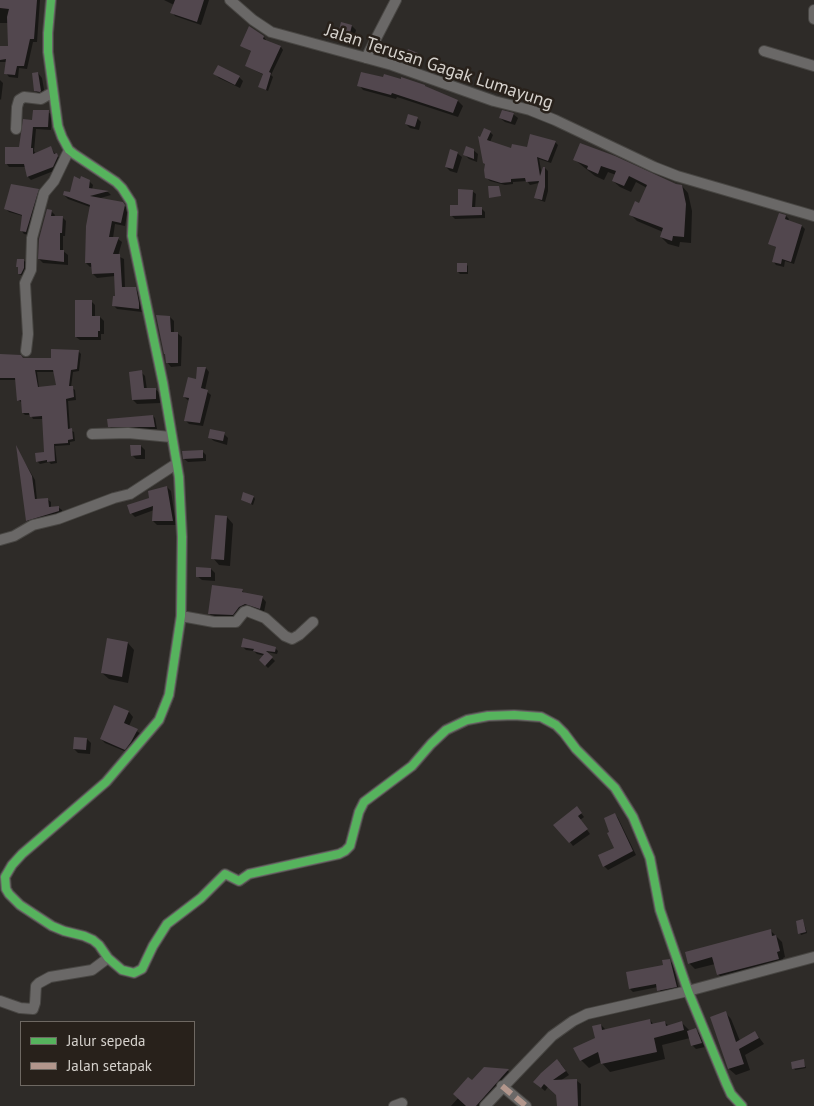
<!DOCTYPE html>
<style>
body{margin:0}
#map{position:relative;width:814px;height:1106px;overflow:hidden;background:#2e2b28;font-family:"PT Sans",sans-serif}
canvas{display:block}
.legend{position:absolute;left:20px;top:1021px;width:175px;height:65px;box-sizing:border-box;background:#28211b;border:1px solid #6e6862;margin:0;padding:6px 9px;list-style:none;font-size:15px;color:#d6d2cd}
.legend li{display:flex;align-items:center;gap:10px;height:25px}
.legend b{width:25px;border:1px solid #6e6862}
</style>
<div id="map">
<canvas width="814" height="1106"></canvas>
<ul class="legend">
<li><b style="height:6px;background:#56b35d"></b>Jalur sepeda</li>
<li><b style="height:6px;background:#b2968c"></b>Jalan setapak</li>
</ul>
</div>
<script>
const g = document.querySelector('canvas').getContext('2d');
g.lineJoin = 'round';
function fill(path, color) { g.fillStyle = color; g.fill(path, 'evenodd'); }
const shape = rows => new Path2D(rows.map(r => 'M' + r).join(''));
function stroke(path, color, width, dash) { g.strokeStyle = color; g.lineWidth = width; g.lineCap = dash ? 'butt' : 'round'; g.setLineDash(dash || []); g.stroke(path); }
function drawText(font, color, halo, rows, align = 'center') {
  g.font = font + ' "PT Sans",sans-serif'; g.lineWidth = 5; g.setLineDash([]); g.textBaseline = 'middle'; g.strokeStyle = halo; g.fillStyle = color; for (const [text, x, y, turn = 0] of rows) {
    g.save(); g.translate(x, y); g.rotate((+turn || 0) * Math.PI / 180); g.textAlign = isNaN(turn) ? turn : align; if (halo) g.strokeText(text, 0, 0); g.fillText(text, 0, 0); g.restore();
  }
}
const shadow = shape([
 [0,0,40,0,37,42,33,42,27,69,19,68,18,78,9,77,6,73,7,62,0,62,0,48,9,47,9,23,0,23],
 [164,0,209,0,201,25,175,16,172,12,174,5],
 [352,26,356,30,354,37,344,34,340,30],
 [264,37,266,40,266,42,281,47,283,50,271,75,273,77,268,91,260,87,264,75,246,66,252,52,242,46],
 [417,54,421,58,417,68,408,65,404,61],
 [38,73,42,78,45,95,40,95,35,91],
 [215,74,239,77,243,81,240,88,219,78],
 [0,80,3,83,1,100,0,99],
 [359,85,458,101,463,106,458,117,397,97,396,99,363,90],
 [48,112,52,115,51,130,36,129,34,151,36,154,51,148,56,155,60,158,56,170,31,180,28,177,26,167,9,167,6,163,20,149,33,122],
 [513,114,518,118,515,125,505,122,500,118],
 [417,118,421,122,419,130,410,128,406,124],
 [490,132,493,135,490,142,512,150,528,149,555,142,558,145,551,163,539,159,542,175,545,168,548,171,548,191,545,202,539,200,536,197,539,183,530,185,527,181,513,182,513,184,505,185,490,181,487,178,487,165,480,138],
 [581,144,676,186,682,186,688,193,692,211,691,243,680,242,679,247,668,244,661,237,663,232,637,221,630,214,640,204,647,188,636,182,631,192,620,187,613,181,616,175,608,172,604,180,595,176,575,160],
 [473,150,478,154,477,162,469,159,464,154],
 [457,153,462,157,457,173,450,171,446,167],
 [81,180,89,181,93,185,92,190,108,192,111,195,97,199,122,203,128,209,125,226,115,224,113,238,118,239,122,242,118,256,124,259,125,288,135,288,139,292,142,312,117,309,113,305,116,298,115,276,97,278,93,274,93,266,90,267,86,263,90,207,68,199,64,195,71,194],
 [38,190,41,193,30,235,24,234,21,230,23,216,9,212,5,208],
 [472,191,476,194,475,208,482,209,485,212,485,218,455,219,451,215],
 [51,211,55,215,54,217,62,217,66,221,65,236,63,236,63,251,68,255,68,265,43,263,39,259],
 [786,216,789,219,788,221,802,226,805,229,794,264,785,261,784,267,776,265,773,261,777,248,770,244],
 [24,261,26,262,25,271,23,276,19,274],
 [466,264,468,266,468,274,460,274,458,272],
 [92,302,95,305,95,317,100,317,104,321,104,334,101,334,101,340,80,340,76,337],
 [170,317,174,321,174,333,177,333,182,337,181,366,171,367,167,362],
 [52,350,79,352,81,354,79,371,73,372,71,387,75,390,76,400,68,401,70,430,74,432,75,441,70,442,70,445,55,446,57,463,51,464,49,462,40,464,37,461,45,453,43,419,33,419,31,415,25,415,23,413,23,403,18,400,17,380,0,380,0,356,23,359,52,359],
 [37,372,55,372,57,386,39,388],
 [206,368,209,372,205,390,211,395,203,426,189,424,185,420,189,401,184,397],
 [141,372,145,376,147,390,155,389,160,393,160,403,137,404,133,400],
 [153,416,155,418,157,429,112,429,109,426],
 [224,434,228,438,227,445,214,441,209,437],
 [141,446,145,450,145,459,136,459,132,455],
 [17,449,35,480,37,500,47,499,51,502,51,508,58,507,62,510,62,514,31,524,27,520],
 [202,451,206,455,206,461,188,462,184,459],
 [167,487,171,491,176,525,157,525,153,521,154,510,135,517,131,513],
 [254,497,255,499,253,505,242,500],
 [227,517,233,524,230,566,219,565,213,558],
 [211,569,215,573,215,581,202,580,197,576],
 [242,591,246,594,262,597,266,602,264,612,250,608,237,619,213,618,209,613],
 [108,640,128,643,134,650,128,683,109,679,102,673],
 [243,647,275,648,278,651,277,654,266,652,275,661,268,668,260,660,265,656,257,654,254,651,246,650],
 [115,706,129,712,133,717,129,726,141,734,129,753,105,743,101,739],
 [87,739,91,743,90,754,78,753,74,749],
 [577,808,584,817,580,820,590,834,573,846,570,842],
 [615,814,618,818,636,855,608,870,604,866,616,849],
 [803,920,807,933,801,935,800,933],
 [770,930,782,942,785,957,783,958,785,965,724,980,718,974,715,964,695,969,689,963],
 [669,960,673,964,679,990,662,994,658,987,633,992,630,989,665,966],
 [725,1012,731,1019,740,1041,755,1032,764,1044,745,1055,750,1070,736,1075,729,1069],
 [650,1020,654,1025,664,1022,669,1026,682,1023,690,1031,696,1030,700,1034,705,1047,696,1049,692,1045,690,1038,662,1045,665,1059,610,1072,601,1062,589,1068,581,1060,596,1038,601,1025,606,1030],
 [803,1060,806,1068,795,1070,794,1068],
 [561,1064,569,1075,560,1081,577,1081,581,1084,581,1106,559,1106,558,1095,548,1087,545,1091,538,1085],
 [485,1068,508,1071,514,1076,487,1106,451,1106]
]);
const building = shape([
 [0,0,37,0,34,39,30,39,24,66,17,66,15,75,4,74,6,59,0,60,0,46,8,46,7,17,9,9,0,8],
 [175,0,204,0,197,22,170,13],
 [341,22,352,25,350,33,339,30],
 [249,26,264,36,263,39,281,46,269,72,271,73,266,90,258,87,263,74,245,66,251,51,240,46],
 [408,49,418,53,413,65,403,61],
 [218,65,240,76,235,85,213,74],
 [38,72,41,91,40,92,34,91,32,73],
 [361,72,383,77,384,74,401,79,401,77,425,85,425,86,458,100,453,113,392,93,391,95,357,86],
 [33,110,49,110,48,127,33,127,31,148,33,148,33,154,51,146,54,154,57,153,58,156,53,167,27,177,24,164,5,164,5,147,19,147,23,119,32,120],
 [502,110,514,113,511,122,499,118],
 [408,114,418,117,415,127,405,124],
 [484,128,491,131,487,140,511,148,512,144,527,147,530,134,556,141,548,161,537,157,540,176,543,167,545,167,545,187,542,200,534,198,539,181,526,182,525,178,511,179,511,182,501,183,485,178,484,170,485,164,483,163,478,136,480,137],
 [580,143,615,156,676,184,682,185,686,204,684,237,673,236,672,241,660,237,663,228,629,215,635,201,639,203,647,185,629,176,624,186,612,181,616,171,601,166,598,174,587,169,588,166,573,160],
 [466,146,474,149,474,159,463,155],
 [450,149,458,152,453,169,445,167],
 [74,176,80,179,81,176,90,180,89,188,109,191,90,196,123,202,125,205,121,223,112,221,109,237,119,237,113,254,120,254,122,287,136,287,139,303,139,309,112,306,113,296,115,296,114,273,92,274,91,263,85,263,86,226,90,205,63,195,64,191,70,192],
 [11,184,39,189,26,232,20,231,22,215,4,209],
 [488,186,499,186,501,196,489,198],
 [458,189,473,190,472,207,482,207,482,215,450,216,450,205,458,205],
 [47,209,52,210,51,216,63,216,62,233,60,233,60,250,64,250,64,262,38,259,39,239],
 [779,213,786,215,785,219,802,225,791,262,782,259,781,264,772,262,776,247,768,244],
 [17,259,24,259,24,268,21,274,18,274,18,267,16,267],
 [457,263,467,263,467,272,457,272],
 [75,300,92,300,92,316,100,316,100,331,98,331,98,337,75,337],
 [156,315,170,316,171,332,178,332,178,363,166,363,165,354,164,354],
 [51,349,79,350,77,369,71,370,69,386,73,386,74,397,66,399,68,429,72,428,73,439,68,440,68,443,54,444,55,461,47,462,47,460,36,462,35,453,44,452,42,416,30,417,29,413,22,413,21,400,17,401,15,378,0,378,0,354,21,355,23,358,51,358],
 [35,370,53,370,56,385,38,387],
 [197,367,206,367,201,388,208,390,200,423,184,421,189,398,183,397,188,377,196,379],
 [142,370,144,388,156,388,156,399,132,400,129,372],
 [153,415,155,427,108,427,107,419],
 [210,429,225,432,223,441,208,438],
 [16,445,32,476,35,499,48,498,49,507,59,506,59,511,26,521],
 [130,445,141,445,141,455,131,456],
 [203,450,203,458,183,459,182,451],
 [167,486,173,521,152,521,153,506,130,514,127,505,149,498,148,491],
 [243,492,254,496,251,504,241,500],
 [215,515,227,516,224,560,211,559],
 [196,567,211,568,211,577,196,577],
 [212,585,243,589,242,592,263,596,260,609,245,604,239,607,233,615,208,614],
 [107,638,128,642,122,677,101,673],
 [243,638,276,647,275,652,266,651,273,657,265,666,259,660,264,654,253,651,254,649,241,647],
 [114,705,129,711,124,723,138,729,131,742,125,750,100,739],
 [74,737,87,738,86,750,73,749],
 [577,806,582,813,578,816,588,829,569,843,553,825],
 [615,813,633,851,603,867,598,855,614,848,607,833,609,832,604,818],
 [803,919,806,932,798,934,796,921],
 [771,929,772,936,776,935,780,951,777,952,779,959,717,975,712,957,688,964,685,952],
 [670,959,677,987,657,991,656,984,629,989,626,972,663,965,662,960],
 [726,1011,736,1042,755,1031,759,1038,739,1049,744,1064,728,1069,710,1017],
 [650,1019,651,1024,665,1021,666,1026,682,1021,684,1030,654,1038,657,1052,601,1064,598,1052,580,1061,573,1048,595,1038,592,1026,601,1024,602,1030],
 [696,1028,702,1043,691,1046,687,1031],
 [557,1059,566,1071,553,1080,577,1079,578,1106,557,1106,556,1095,544,1084,541,1088,533,1082,541,1073],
 [804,1059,805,1067,792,1069,791,1062],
 [484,1067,509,1069,476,1106,466,1106,453,1094,468,1077,472,1080]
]);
const minor = shape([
 [51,0,48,33,48,52,58,126,62,137,69,150,74,154,116,182,122,188,131,202,133,212,132,236,163,383,179,477,182,537,181,616,169,695,159,720,106,782,22,854,12,865,5,877,6,889,9,894,20,905,52,926,64,931,84,936,93,940,99,945,108,958,122,970,134,973,142,969,153,946,167,924,201,898,225,874,239,881,249,874,339,854,345,851,350,846,359,812,364,802,412,766,431,744,446,730,467,720,488,716,514,715,541,717,556,725,564,733,576,749,615,788,633,817,650,858,660,910,688,991,726,1083,731,1094,742,1106],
 [230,0,253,20,271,32,392,65,494,101,530,110,555,120,654,167,677,176,814,216],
 [814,10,814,19],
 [764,51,814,66],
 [366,58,396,0],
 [16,129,17,107,19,100,24,97,41,99,53,92],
 [26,351,28,334,25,283,31,270,32,238,44,193,54,181,69,150],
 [92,434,128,433,171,437],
 [0,540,14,536,33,525,58,519,114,498,130,494,176,464],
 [181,616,214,622,236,622,244,612,247,611,265,618,285,636,292,639,299,635,313,622],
 [0,1001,20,1008,33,1009,35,1003,36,986,39,983,50,977,92,970,108,958],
 [502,1086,526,1106],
 [394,1106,402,1103],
 [485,1106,552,1036,573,1021,587,1014,688,991,814,957]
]);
const quiet = shape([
 [502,1086,526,1106]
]);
const cycleway = shape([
 [51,0,48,33,48,52,58,126,62,137,69,150,74,154,116,182,122,188,131,202,133,212,132,236,163,383,179,477,182,537,181,616,169,695,159,720,106,782,22,854,12,865,5,877,6,889,9,894,20,905,52,926,64,931,84,936,93,940,99,945,108,958,122,970,134,973,142,969,153,946,167,924,201,898,225,874,239,881,249,874,339,854,345,851,350,846,359,812,364,802,412,766,431,744,446,730,467,720,488,716,514,715,541,717,556,725,564,733,576,749,615,788,633,817,650,858,660,910,688,991,726,1083,731,1094,742,1106]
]);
const streetNames = [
 ["Jalan Terusan Gagak Lumayung",439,67,18]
];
fill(shadow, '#0007');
fill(building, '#52474e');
stroke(minor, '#484643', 12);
stroke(minor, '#6a6867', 10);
stroke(quiet, '#b2968c', 6, [12, 6]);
stroke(cycleway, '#56b35d', 8);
drawText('18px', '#d6d2cd', '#28211b', streetNames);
</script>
